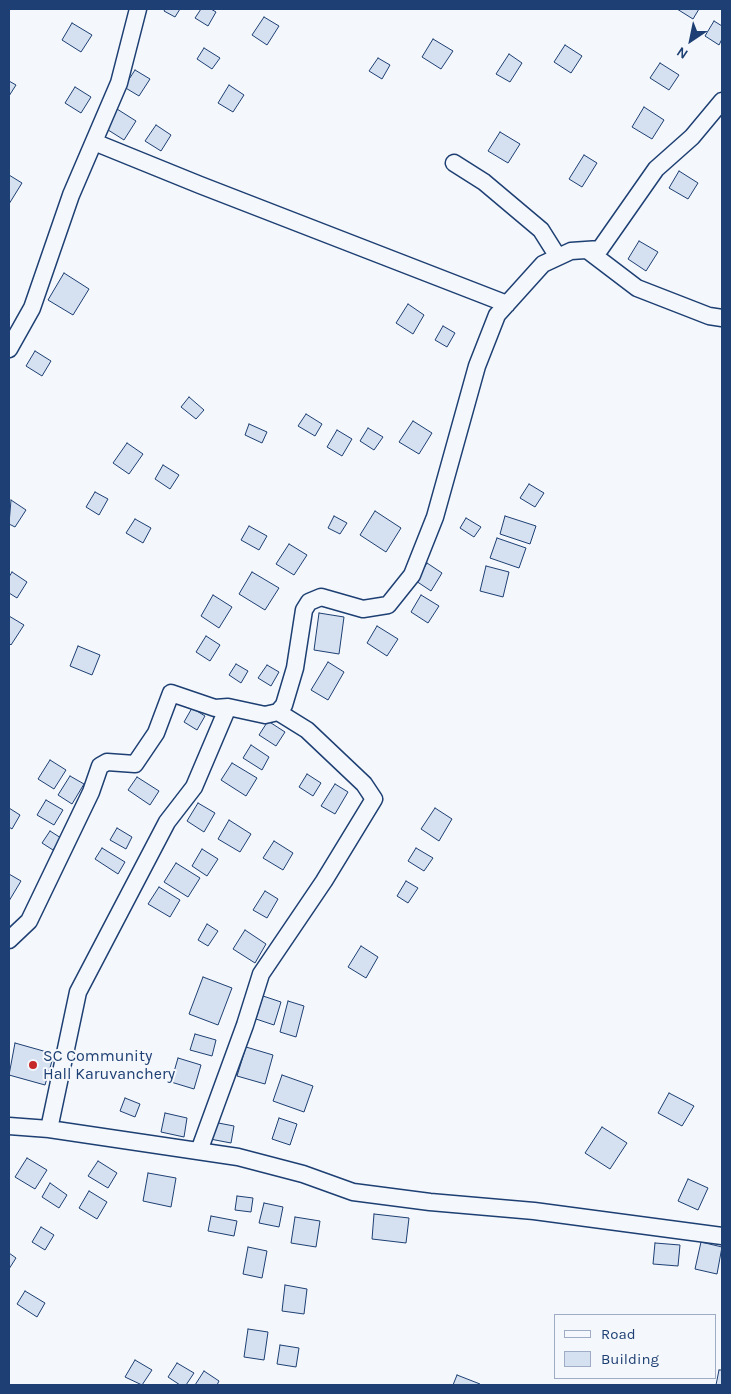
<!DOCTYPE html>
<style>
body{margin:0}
#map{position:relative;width:731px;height:1394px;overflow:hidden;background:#f4f7fb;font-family:Karla,sans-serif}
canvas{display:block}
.frame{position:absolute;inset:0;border:10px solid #1d3f73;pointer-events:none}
.legend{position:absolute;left:554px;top:1314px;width:162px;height:65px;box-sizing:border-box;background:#f4f7fb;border:1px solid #9eadc5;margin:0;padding:6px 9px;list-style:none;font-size:15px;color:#1d3f73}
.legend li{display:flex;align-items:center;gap:10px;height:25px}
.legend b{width:25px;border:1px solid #9eadc5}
.north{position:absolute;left:666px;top:15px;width:50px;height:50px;-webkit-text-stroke:4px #f4f7fb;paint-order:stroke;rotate:214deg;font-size:14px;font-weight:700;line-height:20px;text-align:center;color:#1d3f73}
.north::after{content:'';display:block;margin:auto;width:18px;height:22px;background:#1d3f73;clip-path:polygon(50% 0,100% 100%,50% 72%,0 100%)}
</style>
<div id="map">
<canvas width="731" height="1394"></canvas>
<div class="frame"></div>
<ul class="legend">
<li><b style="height:6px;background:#f4f7fb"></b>Road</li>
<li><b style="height:14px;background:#d5e0f0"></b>Building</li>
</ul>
<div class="north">N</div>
</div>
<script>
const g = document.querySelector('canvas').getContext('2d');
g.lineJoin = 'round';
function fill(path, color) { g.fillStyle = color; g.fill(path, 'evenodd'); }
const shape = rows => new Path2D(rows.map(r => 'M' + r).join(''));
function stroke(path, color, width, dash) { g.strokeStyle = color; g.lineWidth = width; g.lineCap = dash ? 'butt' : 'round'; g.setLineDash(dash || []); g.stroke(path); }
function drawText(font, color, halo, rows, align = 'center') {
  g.font = font + ' Karla,sans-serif'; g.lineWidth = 4; g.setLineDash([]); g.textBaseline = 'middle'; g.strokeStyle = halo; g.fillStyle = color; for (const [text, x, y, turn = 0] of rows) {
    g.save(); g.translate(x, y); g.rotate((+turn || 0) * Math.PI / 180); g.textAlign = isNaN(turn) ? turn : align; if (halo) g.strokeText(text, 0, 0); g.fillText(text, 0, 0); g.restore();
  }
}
const building = shape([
 [165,9,180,9,175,17,164,11,165,9],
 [201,9,211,9,216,12,208,26,195,18,201,9],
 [677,9,699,9,693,19,677,9],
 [264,17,279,26,267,45,252,35,264,17],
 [714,21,722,26,722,39,719,45,705,36,714,21],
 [72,23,92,35,81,52,62,40,72,23],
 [433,39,453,51,441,69,422,57,433,39],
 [565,45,582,56,571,73,554,62,565,45],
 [204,48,220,58,212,69,197,59,204,48],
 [509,54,522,63,510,82,496,74,509,54],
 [378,58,390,65,382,79,369,71,378,58],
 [660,63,679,75,669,90,650,78,660,63],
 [135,70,150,79,139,96,124,87,135,70],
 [9,81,16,85,9,96,9,81],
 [229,85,244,95,233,112,218,103,229,85],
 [75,87,91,97,81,113,65,103,75,87],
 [644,107,664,120,652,139,632,127,644,107],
 [117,109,136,121,124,140,105,128,117,109],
 [156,125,171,135,161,151,145,141,156,125],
 [500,132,520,144,508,163,488,151,500,132],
 [584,155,597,163,582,187,569,179,584,155],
 [679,171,698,183,688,199,669,188,679,171],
 [9,175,22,183,9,204,9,175],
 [639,241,658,252,646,271,628,259,639,241],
 [64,273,89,289,73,315,48,300,64,273],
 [408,304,424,315,413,334,396,323,408,304],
 [443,326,455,333,447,347,435,340,443,326],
 [35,351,51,361,42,376,26,366,35,351],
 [189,397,204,410,196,419,181,407,189,397],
 [306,414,322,424,315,436,298,426,306,414],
 [413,421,432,433,419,454,399,442,413,421],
 [249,424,267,432,262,443,245,435,249,424],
 [368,428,383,437,374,450,360,441,368,428],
 [337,430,352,439,342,456,327,447,337,430],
 [127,443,143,454,129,474,113,463,127,443],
 [163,465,179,475,170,489,155,479,163,465],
 [529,484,544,493,535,507,520,498,529,484],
 [95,492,108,499,99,515,86,507,95,492],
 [11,500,26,510,15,527,9,524,11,500],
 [375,511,401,528,386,552,360,535,375,511],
 [334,516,347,523,340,534,328,528,334,516],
 [505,516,536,526,530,544,500,534,505,516],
 [466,518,481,527,474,537,460,528,466,518],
 [135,519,151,528,143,543,126,533,135,519],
 [249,526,267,536,259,550,241,540,249,526],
 [497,538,526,548,519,568,490,558,497,538],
 [289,544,307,555,294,575,276,564,289,544],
 [427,563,442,573,431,591,416,581,427,563],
 [486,566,509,572,503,597,480,591,486,566],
 [12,572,27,582,17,598,9,593,9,577,12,572],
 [252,572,279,588,265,610,239,594,252,572],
 [213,595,232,607,219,628,201,616,213,595],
 [421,595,439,606,428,623,411,612,421,595],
 [319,613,344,617,339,654,314,650,319,613],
 [9,616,24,625,11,645,9,643,9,616],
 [377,626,398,639,387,656,367,643,377,626],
 [206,636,220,645,210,661,196,652,206,636],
 [78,646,100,655,92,675,70,666,78,646],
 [328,662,344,672,328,700,311,690,328,662],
 [236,664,248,671,241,683,229,675,236,664],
 [267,665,279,672,271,686,258,678,267,665],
 [192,708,205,716,197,730,184,722,192,708],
 [268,721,285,732,276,746,259,735,268,721],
 [251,745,269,757,262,770,243,758,251,745],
 [50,760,66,770,54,789,38,779,50,760],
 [232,763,257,778,246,796,221,780,232,763],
 [307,774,321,783,313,796,299,787,307,774],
 [70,776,84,784,72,804,58,795,70,776],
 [137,777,159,791,150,805,128,790,137,777],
 [335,784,348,792,335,814,321,806,335,784],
 [46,800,63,810,54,825,37,815,46,800],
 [198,803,215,813,204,832,187,821,198,803],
 [9,808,20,815,12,829,9,827,9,808],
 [435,808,452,819,439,841,421,829,435,808],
 [229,820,251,834,240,852,218,839,229,820],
 [117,828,132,837,126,849,110,840,117,828],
 [50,831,61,838,53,850,42,843,50,831],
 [274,841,293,853,283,870,263,858,274,841],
 [102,848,125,862,118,874,95,859,102,848],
 [416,848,433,858,424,871,408,861,416,848],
 [202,849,218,859,207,876,192,866,202,849],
 [176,863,200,878,188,897,164,882,176,863],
 [9,874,21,881,9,901,9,874],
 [406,881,418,888,408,903,397,896,406,881],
 [159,887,180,900,170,917,148,904,159,887],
 [265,891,278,899,267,918,253,910,265,891],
 [207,924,218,931,208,946,198,940,207,924],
 [245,930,266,944,255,963,233,949,245,930],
 [361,946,378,957,366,978,348,967,361,946],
 [203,977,232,988,218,1025,189,1014,203,977],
 [263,996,281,1002,274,1025,256,1019,263,996],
 [288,1001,304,1006,296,1037,280,1032,288,1001],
 [195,1034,216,1040,212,1056,190,1050,195,1034],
 [15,1043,54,1054,45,1085,9,1075,15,1043],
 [246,1047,273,1055,265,1084,237,1076,246,1047],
 [178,1058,201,1065,194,1089,171,1082,178,1058],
 [282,1075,313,1086,304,1112,273,1101,282,1075],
 [669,1093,694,1106,682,1126,658,1113,669,1093],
 [125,1098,140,1104,135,1117,120,1111,125,1098],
 [165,1113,187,1118,184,1137,161,1132,165,1113],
 [279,1118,297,1124,290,1145,272,1139,279,1118],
 [213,1122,234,1126,231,1143,210,1139,213,1122],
 [602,1127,627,1143,610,1169,585,1153,602,1127],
 [27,1158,47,1170,35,1189,15,1177,27,1158],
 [98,1161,117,1173,108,1188,88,1176,98,1161],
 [148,1173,176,1178,171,1207,143,1201,148,1173],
 [688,1179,708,1188,698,1210,678,1201,688,1179],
 [50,1183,67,1195,59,1208,42,1197,50,1183],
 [89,1191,107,1202,97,1219,79,1208,89,1191],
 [237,1196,253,1198,251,1212,235,1210,237,1196],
 [264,1203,283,1207,279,1227,259,1223,264,1203],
 [374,1214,409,1218,406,1243,372,1239,374,1214],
 [211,1216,237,1221,234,1236,208,1231,211,1216],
 [295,1217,320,1221,316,1247,291,1243,295,1217],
 [41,1227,54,1235,45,1250,32,1242,41,1227],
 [701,1242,722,1247,717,1274,695,1269,701,1242],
 [655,1243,680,1245,678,1266,653,1264,655,1243],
 [248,1247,267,1251,262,1278,243,1274,248,1247],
 [9,1253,16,1258,9,1269,9,1253],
 [285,1285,307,1289,304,1314,282,1311,285,1285],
 [25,1291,45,1303,37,1317,17,1304,25,1291],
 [248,1329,268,1332,264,1360,244,1357,248,1329],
 [280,1345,299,1348,296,1367,277,1364,280,1345],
 [135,1360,152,1370,142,1385,125,1377,135,1360],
 [177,1363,194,1373,186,1385,180,1385,168,1377,177,1363],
 [719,1370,722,1370,722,1385,716,1385,719,1370],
 [204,1371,219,1381,217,1385,195,1385,204,1371],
 [457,1375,480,1384,479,1385,453,1385,457,1375]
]);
const minor = shape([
 [94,142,200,185,507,304],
 [454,163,484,182,541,230,558,257],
 [587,250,637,288,709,316,722,318],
 [9,349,32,308,71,195,119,83,138,9],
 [9,940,29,921,91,792,100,766,107,762,135,764,156,733,171,693,215,708,228,707,265,715,278,712,284,705,295,668,304,610,309,602,321,597,363,609,388,605,412,575,435,517,477,366,497,315,543,264,571,251,600,249,656,169,692,137,722,101],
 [9,1126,49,1129,238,1157,303,1174,353,1192,430,1202,534,1211,722,1236],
 [49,1129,78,992,167,822,194,787,228,707],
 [199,1151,245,1025,261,974,324,881,374,799,364,784,307,730,278,712]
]);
const markers = [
 [33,1065,5,"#c62828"]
];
const poiNames = [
 ["SC Community",43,1056],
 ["Hall Karuvanchery",43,1074]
];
fill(building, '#d5e0f0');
stroke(building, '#1d3f73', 1);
stroke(minor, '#1d3f73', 19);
stroke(minor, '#f4f7fb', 16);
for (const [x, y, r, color] of markers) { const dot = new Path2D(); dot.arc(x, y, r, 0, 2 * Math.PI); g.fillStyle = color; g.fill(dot); stroke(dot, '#f4f7fb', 2); }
drawText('16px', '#1d3f73', '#f4f7fb', poiNames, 'left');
</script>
